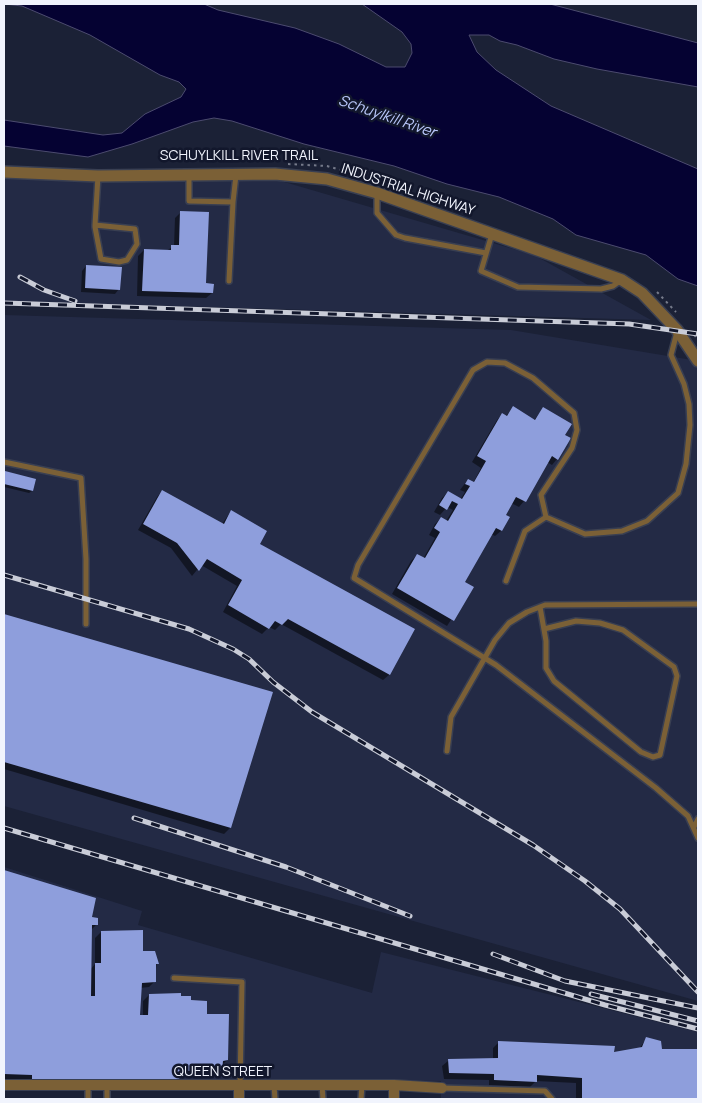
<!DOCTYPE html>
<style>
body{margin:0}
#map{position:relative;width:702px;height:1103px;overflow:hidden;background:#1b2136;font-family:Manrope,sans-serif}
canvas{display:block}
.frame{position:absolute;inset:0;border:5px solid #f1f4fd;pointer-events:none}
</style>
<div id="map">
<canvas width="702" height="1103"></canvas>
<div class="frame"></div>
</div>
<script>
const g = document.querySelector('canvas').getContext('2d');
g.lineJoin = 'round';
function fill(path, color) { g.fillStyle = color; g.fill(path, 'evenodd'); }
const shape = rows => new Path2D(rows.map(r => 'M' + r).join(''));
function stroke(path, color, width, dash) { g.strokeStyle = color; g.lineWidth = width; g.lineCap = dash ? 'butt' : 'round'; g.setLineDash(dash || []); g.stroke(path); }
function drawText(font, color, halo, rows, align = 'center') {
  g.font = font + ' Manrope,sans-serif'; g.lineWidth = 5; g.setLineDash([]); g.textBaseline = 'middle'; g.strokeStyle = halo; g.fillStyle = color; for (const [text, x, y, turn = 0] of rows) {
    g.save(); g.translate(x, y); g.rotate((+turn || 0) * Math.PI / 180); g.textAlign = isNaN(turn) ? turn : align; if (halo) g.strokeText(text, 0, 0); g.fillText(text, 0, 0); g.restore();
  }
}
const built = shape([
 [4,171,38,175,281,181,534,255,651,320,4,301],
 [4,315,511,330,698,361,698,1001,4,806],
 [4,867,142,911,138,925,372,993,381,952,698,1032,698,1099,441,1099,441,1081,4,1079]
]);
const water = shape([
 [4,4,204,4,218,10,295,28,339,44,386,67,405,67,412,53,411,44,402,32,362,4,550,4,698,43,698,87,597,69,554,59,517,45,500,41,489,35,469,35,477,52,496,70,551,106,698,169,698,286,678,279,646,255,576,235,553,219,499,197,447,184,394,166,304,144,232,121,214,118,193,122,132,144,88,157,4,146,4,120,103,135,122,133,145,114,181,97,186,89,179,82,160,75,90,35,22,6,4,4]
]);
const shadow = shape([
 [181,212,204,285,212,293,206,298,137,296,138,256,144,250,166,251,174,246,175,218],
 [86,266,119,289,115,294,81,292,82,271],
 [513,408,534,420,543,409,563,435,557,459,552,465,547,462,524,501,519,507,511,503,504,515,508,518,501,531,495,536,491,534,463,582,472,587,447,626,392,594,411,561,417,555,423,559,435,538,429,535,435,524,441,518,446,521,453,510,447,507,440,515,434,512,442,498,448,492,460,500,465,492,460,490,463,486,468,480,473,483,481,468,472,462,497,420,502,414,506,416],
 [5,473,32,491,29,493,4,487],
 [162,491,222,524,231,511,258,545,413,630,389,675,383,680,281,624,275,630,269,627,262,634,223,612,237,586,201,565,192,576,171,548,138,530,157,497],
 [4,616,271,693,230,828,224,834,4,769],
 [4,871,95,899,91,918,96,925,90,931,90,970,95,964,95,938,101,932,157,958,155,981,149,987,140,988,139,1016,143,1016,143,1001,149,995,179,997,189,1001,205,1016,227,1060,222,1065,221,1070,215,1076,4,1080],
 [646,1039,661,1051,698,1050,698,1099,576,1099,576,1083,536,1081,530,1087,489,1085,489,1080,444,1079,442,1066,448,1061,493,1060,493,1048,498,1043,613,1054,639,1049]
]);
const building = shape([
 [180,211,209,212,206,283,214,284,213,293,142,291,144,249,171,250,171,245,179,245],
 [86,265,122,267,120,290,85,288],
 [513,406,535,420,543,407,572,424,565,435,571,438,558,460,552,456,526,502,516,497,506,515,510,517,502,531,496,528,465,582,474,587,454,621,397,588,417,554,425,558,440,532,434,528,441,517,448,521,458,504,452,501,447,510,439,505,448,491,462,499,470,486,465,484,468,479,474,482,486,461,477,456,502,413,507,416],
 [5,471,36,479,33,491,4,484],
 [162,490,224,524,231,510,267,531,260,544,415,629,390,675,288,619,282,625,275,621,269,629,228,605,242,580,207,559,199,571,177,543,143,524],
 [4,614,273,692,231,828,4,762],
 [4,870,96,898,92,917,98,918,98,925,92,925,91,996,95,996,95,963,101,963,101,931,143,930,143,951,155,951,159,964,156,964,156,982,142,983,140,1015,148,1015,149,994,181,993,181,996,191,996,191,1000,207,1001,207,1014,229,1014,228,1060,223,1061,222,1071,180,1071,179,1082,32,1083,32,1075,4,1074],
 [646,1037,661,1041,662,1049,698,1049,698,1099,582,1099,582,1078,537,1075,537,1082,494,1080,494,1074,449,1073,448,1059,498,1058,498,1041,615,1046,614,1052,642,1047]
]);
const path = shape([
 [288,164,327,166,381,182],
 [657,292,676,312],
 [694,335,698,339]
]);
const service = shape([
 [189,176,189,201,233,202,236,175],
 [377,194,377,213,396,235,405,238,486,253],
 [95,225,135,229,137,244,127,260,119,262,101,259,95,227,95,225,98,176],
 [492,234,481,271,518,287,601,289,613,286,620,281],
 [229,281,233,202],
 [4,462,81,478,86,559,86,624],
 [546,517,541,495,572,448,577,430,574,413,533,378,505,363,487,362,473,370,358,565,354,578,496,665,656,788,688,816,698,838],
 [546,517,585,534,622,531,647,521,678,493,686,464,690,425,689,404,684,384,671,355,677,332],
 [506,581,525,531,546,517],
 [540,607,546,641,546,668,554,681,641,752,653,757,660,755,677,676,674,667,623,630,600,623,576,621,544,629],
 [447,751,451,717,495,640,509,623,527,612,545,605,698,604],
 [694,827,698,819],
 [174,978,242,982,240,1085],
 [88,1085,88,1099],
 [322,1085,323,1099],
 [107,1086,107,1099],
 [274,1086,275,1099],
 [442,1088,545,1091,552,1099],
 [361,1099,362,1085]
]);
const minor = shape([
 [4,1085,394,1085,442,1088],
 [394,1085,394,1099],
 [239,1099,239,1086]
]);
const tertiary = shape([
 [4,172,98,176,275,174,327,179,377,193,622,280,642,293,677,330,698,361]
]);
const rail = shape([
 [20,277,44,290,75,301],
 [4,303,629,324,698,334],
 [4,575,189,629,233,649,249,659,273,682,312,712,533,845,585,881,620,909,698,992],
 [134,818,286,867,410,916],
 [4,828,605,1005,698,1029],
 [493,954,565,981,698,1008],
 [591,994,698,1021]
]);
const streetNames = [
 ["SCHUYLKILL RIVER TRAIL",239,156],
 ["INDUSTRIAL HIGHWAY",408,190,18],
 ["QUEEN STREET",223,1072]
];
const waterNames = [
 ["Schuylkill River",387,117,19]
];
fill(built, '#232a45');
fill(water, '#050232');
stroke(water, '#4c4b6f', 1);
fill(shadow, '#0007');
fill(building, '#8e9edc');
stroke(service, '#393f52', 8);
stroke(minor, '#393f52', 12);
stroke(tertiary, '#393f52', 14);
stroke(path, '#757a8a', 2, [2.5, 4]);
stroke(service, '#7b6036', 5);
stroke(minor, '#7b6036', 10);
stroke(tertiary, '#7b6036', 11);
stroke(rail, '#c9ccd7', 5);
stroke(rail, '#12172c', 3, [9]);
drawText('14px', '#f1f4fd', '#12172c', streetNames);
drawText('italic 15px', '#b9c7fa', '#12172c', waterNames);
</script>
